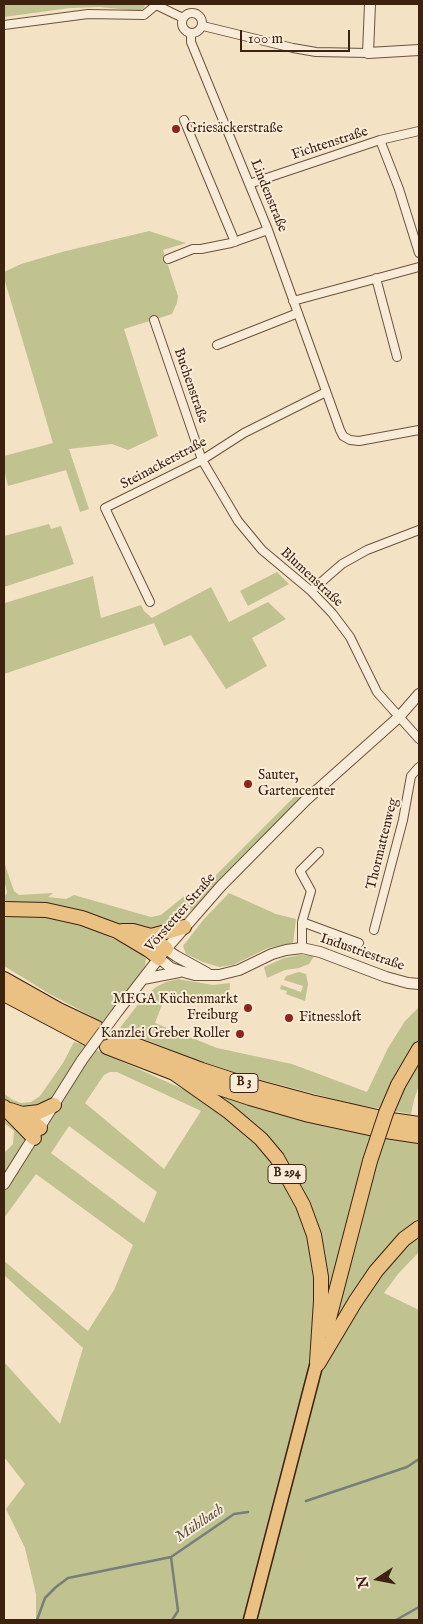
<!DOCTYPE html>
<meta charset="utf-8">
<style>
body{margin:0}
#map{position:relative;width:423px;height:1624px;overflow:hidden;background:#f4e2c4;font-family:"IM FELL English",serif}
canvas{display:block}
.frame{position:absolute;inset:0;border:5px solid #3e2210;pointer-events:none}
.north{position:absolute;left:353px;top:1554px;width:50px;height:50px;-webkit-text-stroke:4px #f8ecd9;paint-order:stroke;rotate:259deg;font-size:14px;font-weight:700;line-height:20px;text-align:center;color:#3e2210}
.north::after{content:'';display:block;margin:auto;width:18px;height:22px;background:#3e2210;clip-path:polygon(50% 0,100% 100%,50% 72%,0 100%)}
.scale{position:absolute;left:240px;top:30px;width:110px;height:22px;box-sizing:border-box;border:2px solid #3e2210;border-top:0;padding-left:6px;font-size:15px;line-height:18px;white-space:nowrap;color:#3e2210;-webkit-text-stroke:4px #f8ecd9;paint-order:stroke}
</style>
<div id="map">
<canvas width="423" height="1624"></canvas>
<div class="frame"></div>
<div class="north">N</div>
<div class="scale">100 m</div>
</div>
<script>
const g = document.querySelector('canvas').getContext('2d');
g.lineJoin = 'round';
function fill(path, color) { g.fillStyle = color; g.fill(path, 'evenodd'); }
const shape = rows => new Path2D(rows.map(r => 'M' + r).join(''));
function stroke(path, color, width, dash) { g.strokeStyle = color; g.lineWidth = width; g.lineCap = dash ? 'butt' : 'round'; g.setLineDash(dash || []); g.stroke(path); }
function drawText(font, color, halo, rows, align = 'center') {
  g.font = font + ' "IM FELL English",serif'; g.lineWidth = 4; g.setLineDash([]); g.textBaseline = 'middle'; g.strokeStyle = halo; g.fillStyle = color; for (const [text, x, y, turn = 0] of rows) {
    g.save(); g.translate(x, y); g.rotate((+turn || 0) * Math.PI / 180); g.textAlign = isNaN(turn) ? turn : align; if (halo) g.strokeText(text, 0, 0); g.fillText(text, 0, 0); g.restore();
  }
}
const green = shape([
 [4,4,144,4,145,5,144,8,139,11,100,7,70,8,4,17],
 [149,231,186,243,163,250,178,296,177,303,172,314,124,329,158,436,128,450,112,444,69,449,89,509,80,512,66,470,8,486,4,469,4,456,53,443,4,278,4,272,21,264,62,252],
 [49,524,51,529,61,526,74,564,4,587,4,536],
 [277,572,289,584,248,606,240,591],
 [93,576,101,618,141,605,144,611,152,618,211,587,229,622,268,602,286,619,252,638,267,666,226,689,191,635,164,646,154,623,4,674,4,599,5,603],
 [297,794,301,798,225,874,198,905,168,927,148,931,4,905,4,896,6,895,7,892,4,880,4,862,14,891,19,895,53,893,48,897,66,899,74,895,151,917,161,915,188,893,193,898],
 [229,893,276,914,296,919,293,943,268,948,233,965,219,967,203,962,186,954,183,946,204,919],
 [17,914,47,915,89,927,138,951,146,958,145,966,104,1023,48,993,4,966,4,918],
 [300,955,314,956,309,964,299,968,285,970,267,978,264,967,284,958],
 [299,972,306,974,308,984,305,1001,286,994,287,991,280,989,281,985,301,992,303,986,284,980,286,976],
 [178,979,213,985,230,983,229,999,189,1000,188,1005,165,997,155,1023,217,1048,292,1064,367,1092,388,1048,405,1021,419,1007,419,1085,414,1100,411,1114,353,1104,243,1075,188,1057,119,1029,143,998,156,987,166,982],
 [74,1042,85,1045,194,1094,204,1088,419,1140,419,1252,398,1274,384,1293,419,1310,419,1620,36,1620,36,1594,25,1548,6,1509,25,1484,4,1457,4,1362,60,1424,83,1348,4,1275,4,1261,88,1331,114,1290,133,1245,36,1174,4,1218,4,1153,13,1144,14,1131,4,1123,4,1094,13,1100,21,1103,31,1102,40,1096,63,1063],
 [110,1072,117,1072,201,1111,164,1169,85,1103,104,1075],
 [69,1126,157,1192,144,1223,51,1153]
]);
const stream = shape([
 [306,1501,407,1467,419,1459],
 [37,1620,45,1598,56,1587,68,1578,171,1557],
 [172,1620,178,1611,171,1557,234,1514,248,1512],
 [396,1620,419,1607]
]);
const minor = shape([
 [154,4,183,18],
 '182 23a10 10 0 1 1 20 0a10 10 0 1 1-20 0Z',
 [4,25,88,14,144,15,156,5],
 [203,26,293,48,316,52,368,53],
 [191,33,191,42,268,230,340,430,343,436,350,440,359,441,419,430],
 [184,120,235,242],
 [380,140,399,189,419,253],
 [249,184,380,140,419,131],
 [168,259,193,249,201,249,231,243,268,230],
 [376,278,397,357],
 [293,301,419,267],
 [154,320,202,460,238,521,262,550,311,591,332,613,350,637,377,692,419,739],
 [217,345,298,313],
 [311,591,342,564,367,550,419,530],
 [150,602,105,508,202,460,244,433,326,392],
 [302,922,359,943],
 [374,930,403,820,411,776,419,767],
 [302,948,302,922,311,891,300,871,319,852]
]);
const tertiary = shape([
 [370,4,368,53,419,50],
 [166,949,176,956,207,973],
 [159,958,171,968,180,971,195,975,219,975,239,970,272,954,286,950,302,948,320,952,386,977,408,983,419,984],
 [143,979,179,972],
 [118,1011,166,949,221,886,306,800,399,717,419,694],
 [4,1184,82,1060]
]);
const primary = shape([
 [250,1620,317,1362]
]);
const trunk = shape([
 [4,909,46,910,82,918,117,931,149,950,159,958],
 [122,931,133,931,151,936,184,927],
 [151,936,166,949],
 [4,979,59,1010,97,1028],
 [4,994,89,1039],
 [114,1037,202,1070,248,1085,311,1102,377,1117],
 [107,1047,174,1073,250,1098,309,1115,374,1129],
 [174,1073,228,1111,261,1139,277,1158,303,1205,314,1235,321,1277,321,1301,317,1362],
 [398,1085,419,1049],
 [4,1107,34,1138],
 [10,1110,22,1114,40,1128],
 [22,1114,39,1112,54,1105],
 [391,1120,419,1124],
 [386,1131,419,1136],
 [326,1330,370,1161],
 [318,1364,355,1302,376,1271,404,1239,419,1228]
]);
const tertiaryBridge = shape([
 [82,1060,118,1011]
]);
const trunkBridge = shape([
 [370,1161,386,1113,398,1085]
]);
const markers = [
 [176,129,5,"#8f2418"],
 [248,784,5,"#8f2418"],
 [248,1008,5,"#8f2418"],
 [289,1018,5,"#8f2418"],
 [240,1034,5,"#8f2418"]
];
const shields = [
 [244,1083,28],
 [287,1174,38]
];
const shieldNames = [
 ["B 3",244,1083],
 ["B 294",287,1174]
];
const poiNames = [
 ["Griesäckerstraße",186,129],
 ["Sauter,",258,776],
 ["Gartencenter",258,792],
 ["MEGA Küchenmarkt",238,1000,"right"],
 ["Freiburg",238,1016,"right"],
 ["Fitnessloft",299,1018],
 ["Kanzlei Greber Roller",230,1034,"right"]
];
const streetNames = [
 ["Fichtenstraße",330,144,-18],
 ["Lindenstraße",268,196,68],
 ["Buchenstraße",190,386,71],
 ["Steinackerstraße",164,464,-28],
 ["Blumenstraße",311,578,43],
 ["Thormattenweg",383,844,-76],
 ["Vörstetter Straße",181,913,-49],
 ["Industriestraße",362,953,19]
];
const waterNames = [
 ["Mühlbach",200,1524,-34]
];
fill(green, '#c0c290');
stroke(stream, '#787e78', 2.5);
stroke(minor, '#6c523d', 10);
stroke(tertiary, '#6c523d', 12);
stroke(primary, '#3e2210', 15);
stroke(trunk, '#3e2210', 16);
stroke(minor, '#f8ecd9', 8);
stroke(tertiary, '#f8ecd9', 10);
stroke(primary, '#eac182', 12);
stroke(trunk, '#eac182', 14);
stroke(tertiaryBridge, '#6c523d', 12, []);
stroke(trunkBridge, '#3e2210', 16, []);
stroke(tertiaryBridge, '#f8ecd9', 10);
stroke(trunkBridge, '#eac182', 14);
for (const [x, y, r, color] of markers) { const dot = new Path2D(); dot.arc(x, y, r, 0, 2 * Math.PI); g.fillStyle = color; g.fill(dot); stroke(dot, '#f8ecd9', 2); }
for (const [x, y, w] of shields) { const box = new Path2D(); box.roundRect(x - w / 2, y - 9.5, w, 19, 4); g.fillStyle = '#f8ecd9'; g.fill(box); stroke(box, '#3e2210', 1); }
drawText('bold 12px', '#3e2210', null, shieldNames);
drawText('14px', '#3e2210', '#f8ecd9', poiNames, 'left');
drawText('14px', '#3e2210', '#f8ecd9', streetNames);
drawText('italic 15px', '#5b5044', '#f8ecd9', waterNames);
</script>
